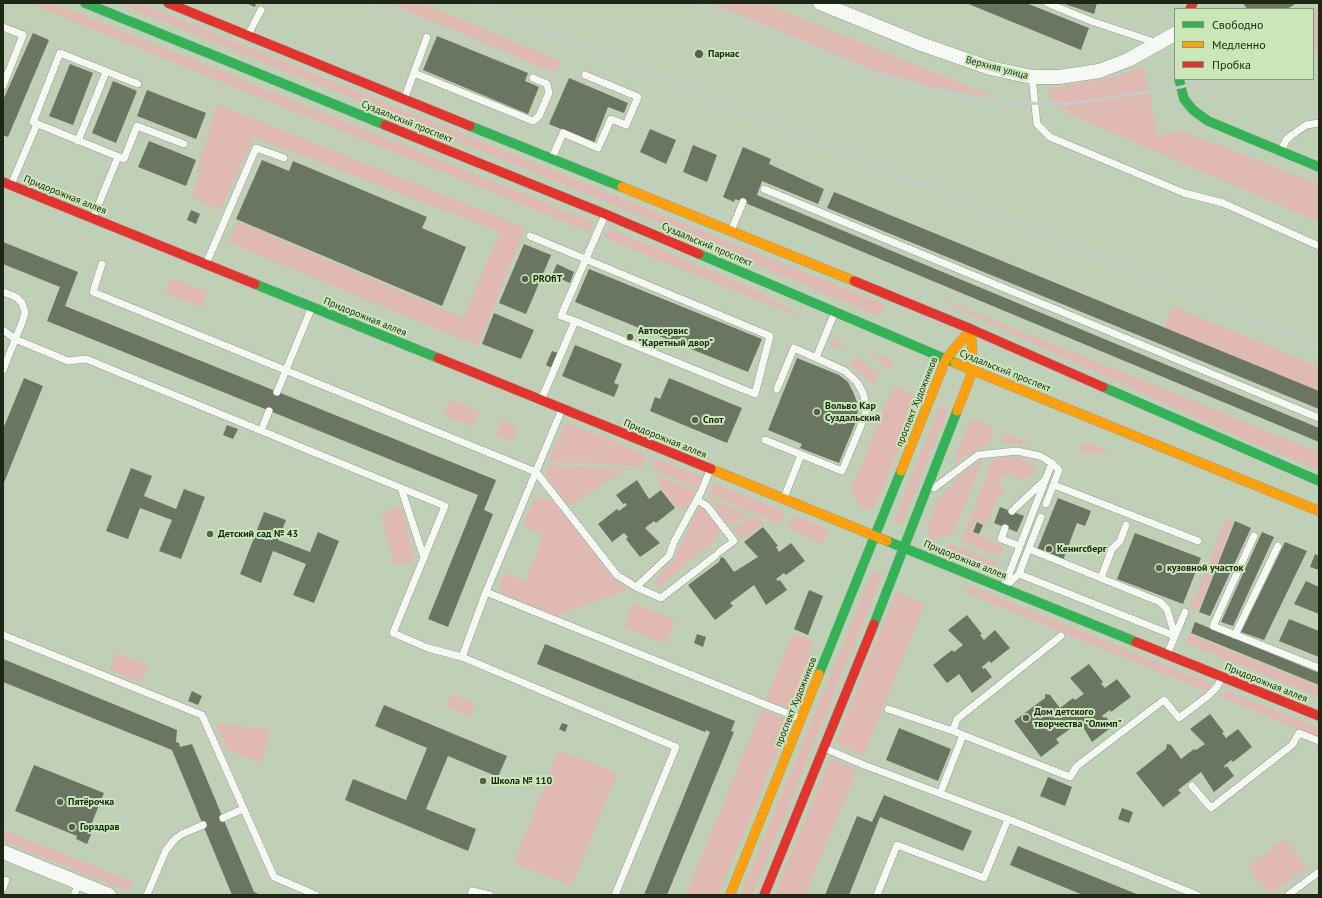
<!DOCTYPE html>
<meta charset="utf-8">
<style>
body{margin:0}
#map{position:relative;width:1322px;height:898px;overflow:hidden;background:#c0d0b6;font-family:"PT Sans",sans-serif}
canvas{display:block}
.frame{position:absolute;inset:0;border:4px solid #1d2716;pointer-events:none}
.legend{position:absolute;left:1174px;top:8px;width:140px;height:72px;box-sizing:border-box;background:#c9e7b7;border:1px solid #849a77;margin:0;padding:5px 7px;list-style:none;font-size:12px;color:#1d2716}
.legend li{display:flex;align-items:center;gap:8px;height:20px}
.legend b{width:20px;border:1px solid #849a77}
</style>
<div id="map">
<canvas width="1322" height="898"></canvas>
<div class="frame"></div>
<ul class="legend">
<li><b style="height:5px;background:#30b455"></b>Свободно</li>
<li><b style="height:5px;background:#ff9f0a"></b>Медленно</li>
<li><b style="height:5px;background:#e5322d"></b>Пробка</li>
</ul>
</div>
<script>
const g = document.querySelector('canvas').getContext('2d');
g.lineJoin = 'round';
function fill(path, color) { g.fillStyle = color; g.fill(path, 'evenodd'); }
const shape = rows => new Path2D(rows.map(r => 'M' + r).join(''));
function stroke(path, color, width, dash) { g.strokeStyle = color; g.lineWidth = width; g.lineCap = dash ? 'butt' : 'round'; g.setLineDash(dash || []); g.stroke(path); }
function drawText(font, color, halo, rows, align = 'center') {
  g.font = font + ' "PT Sans",sans-serif'; g.lineWidth = 4; g.setLineDash([]); g.textBaseline = 'middle'; g.strokeStyle = halo; g.fillStyle = color; for (const [text, x, y, turn = 0] of rows) {
    g.save(); g.translate(x, y); g.rotate((+turn || 0) * Math.PI / 180); g.textAlign = isNaN(turn) ? turn : align; if (halo) g.strokeText(text, 0, 0); g.fillText(text, 0, 0); g.restore();
  }
}
const green = shape([
 [28,3,53,3,590,221,592,233],
 [118,3,139,3,885,305,880,317,683,233],
 [389,3,421,3,560,61,556,73],
 [712,3,763,3,1000,99,930,86,877,71],
 [1319,5,1319,51,1313,52,1312,9],
 [1143,66,1158,136,1182,131,1319,184,1319,222,1071,115,1049,99,1049,89,1122,75],
 [217,104,525,228,478,346,228,242,237,221,463,318,500,232,254,137,220,210,191,197,200,173,197,171],
 [611,229,758,291,796,313,795,315,603,237],
 [171,278,208,292,202,307,165,293],
 [944,300,1319,452,1319,470,1236,436,941,301],
 [1175,307,1319,367,1319,391,1164,327,1172,308],
 [832,338,850,352,829,344],
 [867,350,894,361,890,371],
 [856,356,878,375,874,385,850,364],
 [895,386,919,397,878,499,873,507,863,511,851,490,892,390],
 [451,400,480,412,473,427,444,415],
 [940,406,948,410,902,523,899,525,895,523,894,519],
 [971,418,989,425,994,431,988,445,974,451,953,464],
 [502,420,518,427,512,442,495,436],
 [566,422,644,454,644,467,549,461],
 [1004,433,1031,444,1031,445,1000,442],
 [1083,442,1106,449,1105,454,1079,453],
 [653,457,704,478,698,489,654,470],
 [1008,457,1033,462,1035,470,1033,474,1020,482,1011,472,998,481,1005,491,998,497,987,524,976,520,971,532,1000,545,1003,549,1002,553,998,554,988,552,961,541,993,459],
 [983,461,952,535,937,538,931,543,928,525,937,501,947,489,965,472],
 [547,465,625,470,572,504,565,502,547,475],
 [656,475,696,492,688,507,683,510,677,508,659,485],
 [714,483,785,512,780,525,709,493,712,484],
 [709,497,746,514,729,526],
 [544,498,556,503,614,579,628,589,556,616,504,594,500,589,500,582,504,573,526,582,543,535,525,528,524,523,534,500],
 [402,507,415,561,394,566,381,512],
 [703,508,719,526,719,536,657,589,655,582,657,578,673,561,698,510],
 [793,515,828,529,823,544,788,528],
 [750,516,765,523,741,540,732,529],
 [1227,518,1233,521,1198,611,1190,608],
 [951,544,999,563,993,567,988,567,941,549],
 [873,571,882,575,752,895,741,895],
 [968,585,1211,684,1206,691,965,592],
 [896,592,925,604,863,756,836,744],
 [633,603,675,620,666,644,624,627],
 [793,633,814,641,807,660,814,663,794,711,766,700],
 [1189,634,1319,687,1319,697,1186,643],
 [117,653,148,665,141,682,110,670],
 [1227,691,1319,728,1319,738,1217,695],
 [451,694,475,704,470,716,446,706],
 [762,709,790,721,718,895,686,895],
 [216,724,270,729,261,763,227,749],
 [559,750,617,773,572,886,514,863],
 [830,759,857,770,805,895,775,895],
 [3,830,133,882,129,892,3,841],
 [1285,838,1307,867,1270,895,1248,867]
]);
const building = shape([
 [246,3,256,3,255,7],
 [966,3,1026,3,1089,28,1081,50],
 [1062,3,1097,3,1094,14],
 [1243,3,1297,3,1287,9,1247,9],
 [33,33,49,40,8,137,3,135,3,100],
 [437,36,528,73,525,81,539,87,528,114,423,70],
 [70,64,93,73,73,125,49,116],
 [569,78,628,103,624,113,608,107,594,143,549,124],
 [113,81,137,91,116,143,92,133],
 [147,90,206,113,196,139,137,116],
 [650,129,676,140,666,164,640,152],
 [149,141,196,160,186,186,138,167],
 [693,145,717,155,707,182,683,172],
 [743,147,771,159,769,164,824,189,818,204,762,181,757,195,1319,428,1319,442,743,202,735,199,734,202,723,197],
 [262,160,289,171,293,161,427,217,422,228,466,247,442,306,236,219],
 [834,192,1319,391,1319,409,827,208],
 [191,210,200,214,196,224,187,220],
 [3,242,78,272,65,306,496,480,484,510,493,514,448,627,428,619,478,495,47,321,60,287,3,264],
 [524,244,551,255,526,314,499,303],
 [557,264,574,272,570,283,552,275],
 [589,269,762,339,748,372,575,302],
 [494,313,534,330,521,359,482,344],
 [575,345,622,364,614,383,619,385,614,397,562,376],
 [552,351,558,353,552,368,546,365],
 [797,358,839,375,848,382,854,394,858,405,857,419,839,463,800,448,802,444,768,430],
 [24,378,43,386,3,485,3,429],
 [669,378,742,408,727,443,650,411,655,397,660,399],
 [227,425,238,429,233,439,223,435],
 [131,468,152,476,144,496,176,509,184,489,205,497,181,559,159,551,172,520,140,508,128,539,106,531],
 [637,480,649,499,661,490,675,508,656,523,654,521,645,528,660,543,640,557,626,539,628,537,624,533,612,542,598,524,617,509,619,511,627,505,625,503,623,504,616,495],
 [1058,498,1091,511,1085,526,1077,523,1063,560,1037,550],
 [1000,507,1024,516,1017,532,994,523],
 [264,512,286,520,278,540,310,552,318,532,339,541,314,603,293,595,306,564,273,551,261,583,240,574],
 [1235,521,1251,528,1210,616,1199,612],
 [977,522,983,525,979,534,973,532],
 [763,527,778,546,776,547,779,552,791,543,805,561,786,575,784,573,776,579,778,581,780,580,787,590,766,605,754,585,730,603,733,606,715,620,688,585,719,562,721,557,724,558,734,572,758,557,744,542],
 [1262,532,1274,537,1233,626,1221,622],
 [1135,533,1201,558,1183,604,1117,579],
 [1285,542,1307,551,1264,640,1241,632],
 [1315,554,1319,556,1319,570,1310,567],
 [1306,581,1319,587,1319,614,1294,604],
 [809,590,823,596,808,635,794,629],
 [967,615,982,634,980,635,984,640,995,630,1010,648,991,663,989,661,982,667,983,669,985,668,992,677,972,693,959,674,947,683,933,665,952,650,954,652,963,645,948,630],
 [1289,619,1319,631,1319,657,1279,641],
 [1195,622,1319,673,1319,685,1191,633],
 [697,634,706,637,703,647,694,643],
 [545,644,735,721,731,731,734,732,667,895,644,895,710,732,706,730,705,732,537,664],
 [3,659,177,730,176,742,179,743,180,747,192,744,254,892,261,895,232,895,172,750,3,682],
 [1089,664,1103,682,1101,684,1105,688,1117,679,1131,697,1111,712,1110,710,1102,716,1104,718,1106,717,1113,726,1092,742,1080,722,1056,739,1059,743,1041,757,1014,721,1045,698,1045,694,1050,695,1060,708,1073,698,1075,700,1084,694,1070,678],
 [192,691,202,696,198,705,188,701],
 [384,705,507,756,498,777,448,756,426,809,476,829,468,851,345,800,353,779,406,800,427,748,375,726],
 [1210,714,1224,732,1222,733,1226,738,1238,729,1252,747,1233,762,1231,760,1224,766,1225,768,1227,766,1234,776,1214,792,1201,772,1178,790,1181,793,1163,807,1136,773,1166,749,1167,744,1171,745,1181,759,1194,749,1196,750,1205,744,1190,729],
 [562,723,568,725,565,732,559,729],
 [899,728,951,749,938,781,886,760],
 [34,765,104,793,89,830,92,832,87,844,76,839,77,836,15,811],
 [1048,777,1072,787,1065,806,1040,796],
 [884,795,972,831,963,851,880,817,849,895,825,895,857,816,872,822],
 [1122,808,1133,812,1129,823,1118,819],
 [1018,846,1139,895,1083,895,1010,865]
]);
const lane = shape([
 [1047,3,1091,21,1157,43],
 [3,27,23,35,3,86],
 [249,33,261,10],
 [414,73,533,121,539,116,549,93,547,84,533,78],
 [1032,77,1037,124,1050,137,1184,193,1223,203,1319,246],
 [138,84,60,53,33,122,124,159,137,126,184,144],
 [405,97,427,37],
 [78,141,106,72],
 [1282,149,1286,140,1292,135,1306,125,1319,123],
 [552,158,563,133,598,148,611,119,626,125,638,97,585,75],
 [11,185,37,124],
 [764,189,1319,418],
 [93,218,118,157],
 [731,231,743,202],
 [530,236,770,336,755,394,575,321,542,398],
 [102,264,93,292,536,472,617,575,636,587,669,556,674,542,701,492,710,470],
 [206,264,256,148,284,158],
 [3,292,16,297,22,303,25,312,23,320,3,370],
 [575,321,561,316,605,215],
 [3,330,15,339,68,361,86,359,445,506,393,633,428,648,462,657,676,747,615,895],
 [816,358,834,314],
 [277,392,311,309],
 [261,431,269,411],
 [765,440,842,471,865,416,866,405,863,393,857,382,845,371,794,348,777,389],
 [1054,485,1198,541],
 [401,488,424,558],
 [934,488,978,455,1017,451,1040,456,1052,463,1004,587],
 [784,498,801,455],
 [697,500,707,506,734,541,719,552],
 [1046,504,1059,470,1052,463],
 [1012,511,1044,481],
 [1005,528,1001,539,1020,546],
 [1254,536,1213,626,1319,668],
 [1029,549,1160,602,1167,609,1175,636],
 [1019,574,1175,636,1168,652],
 [1101,578,1112,549,1120,541,1126,525],
 [1006,586,1019,574,1041,517],
 [636,587,661,598,715,556],
 [486,592,799,718],
 [3,635,202,715,274,877,316,895],
 [1235,635,1278,546],
 [1175,636,1185,612],
 [462,657,486,592,562,409],
 [888,709,953,731,1070,777,1077,766,1164,700,1179,718,1208,696,1217,687,1222,677],
 [953,731,957,719,1061,636],
 [824,748,864,765,1008,819],
 [1192,786,1211,808,1292,745,1299,733,1319,741],
 [940,794,963,735],
 [223,818,243,809],
 [3,888,6,880],
 [74,895,79,883],
 [147,895,166,850,175,839,182,834,203,825],
 [471,895,472,891,490,895],
 [877,895,897,845,984,878,1008,819,1197,895],
 [1288,895,1319,872]
]);
const street = shape([
 [820,3,921,44,990,68,1032,77,1059,77,1099,71,1128,60,1175,34],
 [3,852,109,895]
]);
const fast = shape([
 [85,3,385,125],
 [1179,79,1184,99,1193,110,1208,121,1319,167],
 [470,126,622,187],
 [699,254,955,363],
 [255,284,438,358],
 [1103,387,1319,481],
 [887,541,1136,642],
 [874,624,957,411],
 [819,674,901,471]
]);
const slow = shape([
 [622,187,854,281],
 [955,363,1319,511],
 [957,411,973,370,971,329],
 [711,469,887,541],
 [901,471,946,359,971,329],
 [730,895,819,674]
]);
const jam = shape([
 [168,3,470,126],
 [1190,9,1193,3],
 [385,125,605,214,699,254],
 [3,182,255,284],
 [854,281,971,329,1103,387],
 [438,358,711,469],
 [1136,642,1319,716],
 [764,895,874,624]
]);
const rail = shape([
 [370,3,554,78],
 [476,3,1319,347],
 [699,3,877,75,930,90,980,100,1024,103,1069,104,1181,87,1209,79],
 [1313,58,1319,57],
 [1313,68,1319,68]
]);
const markers = [
 [699,54,5,"#56624e"],
 [525,279,4,"#56624e"],
 [630,337,4,"#56624e"],
 [817,412,4,"#56624e"],
 [695,420,4,"#56624e"],
 [210,534,4,"#56624e"],
 [1049,549,4,"#56624e"],
 [1159,568,4,"#56624e"],
 [1026,718,4,"#56624e"],
 [483,781,4,"#56624e"],
 [60,802,4,"#56624e"],
 [72,827,4,"#56624e"]
];
const poiNames = [
 ["Парнас",708,54],
 ["PROfiT",533,279],
 ["Автосервис",638,331],
 ["\"Каретный двор\"",638,343],
 ["Вольво Кар",825,406],
 ["Суздальский",825,418],
 ["Спот",703,420],
 ["Детский сад № 43",218,534],
 ["Кенигсберг",1057,549],
 ["кузовной участок",1167,568],
 ["Дом детского",1034,712],
 ["творчества \"Олимп\"",1034,724],
 ["Школа № 110",491,781],
 ["Пятёрочка",68,802],
 ["Горздрав",80,827]
];
const streetNames = [
 ["Верхняя улица",997,68,15],
 ["Суздальский проспект",407,122,22],
 ["Придорожная аллея",65,195,22],
 ["Суздальский проспект",707,245,23],
 ["Придорожная аллея",365,317,22],
 ["Суздальский проспект",1005,371,22],
 ["проспект Художников",917,402,-68],
 ["Придорожная аллея",665,439,22],
 ["Придорожная аллея",965,560,22],
 ["Придорожная аллея",1266,683,22],
 ["проспект Художников",796,702,-68]
];
fill(green, '#e0b9b2');
fill(building, '#6a7662');
stroke(lane, '#929e8a', 8);
stroke(street, '#929e8a', 15);
stroke(fast, '#929e8a', 10);
stroke(slow, '#929e8a', 10);
stroke(jam, '#929e8a', 10);
stroke(lane, '#f6f8f4', 7);
stroke(street, '#f6f8f4', 14);
stroke(fast, '#30b455', 9);
stroke(slow, '#ff9f0a', 9);
stroke(jam, '#e5322d', 9);
stroke(rail, '#c7ccc4', 3);
for (const [x, y, r, color] of markers) { const dot = new Path2D(); dot.arc(x, y, r, 0, 2 * Math.PI); g.fillStyle = color; g.fill(dot); stroke(dot, '#c9e7b7', 1.5); }
drawText('bold 10px', '#1d2716', '#c9e7b7', poiNames, 'left');
drawText('10px', '#1d2716', '#c9e7b7', streetNames);
</script>
